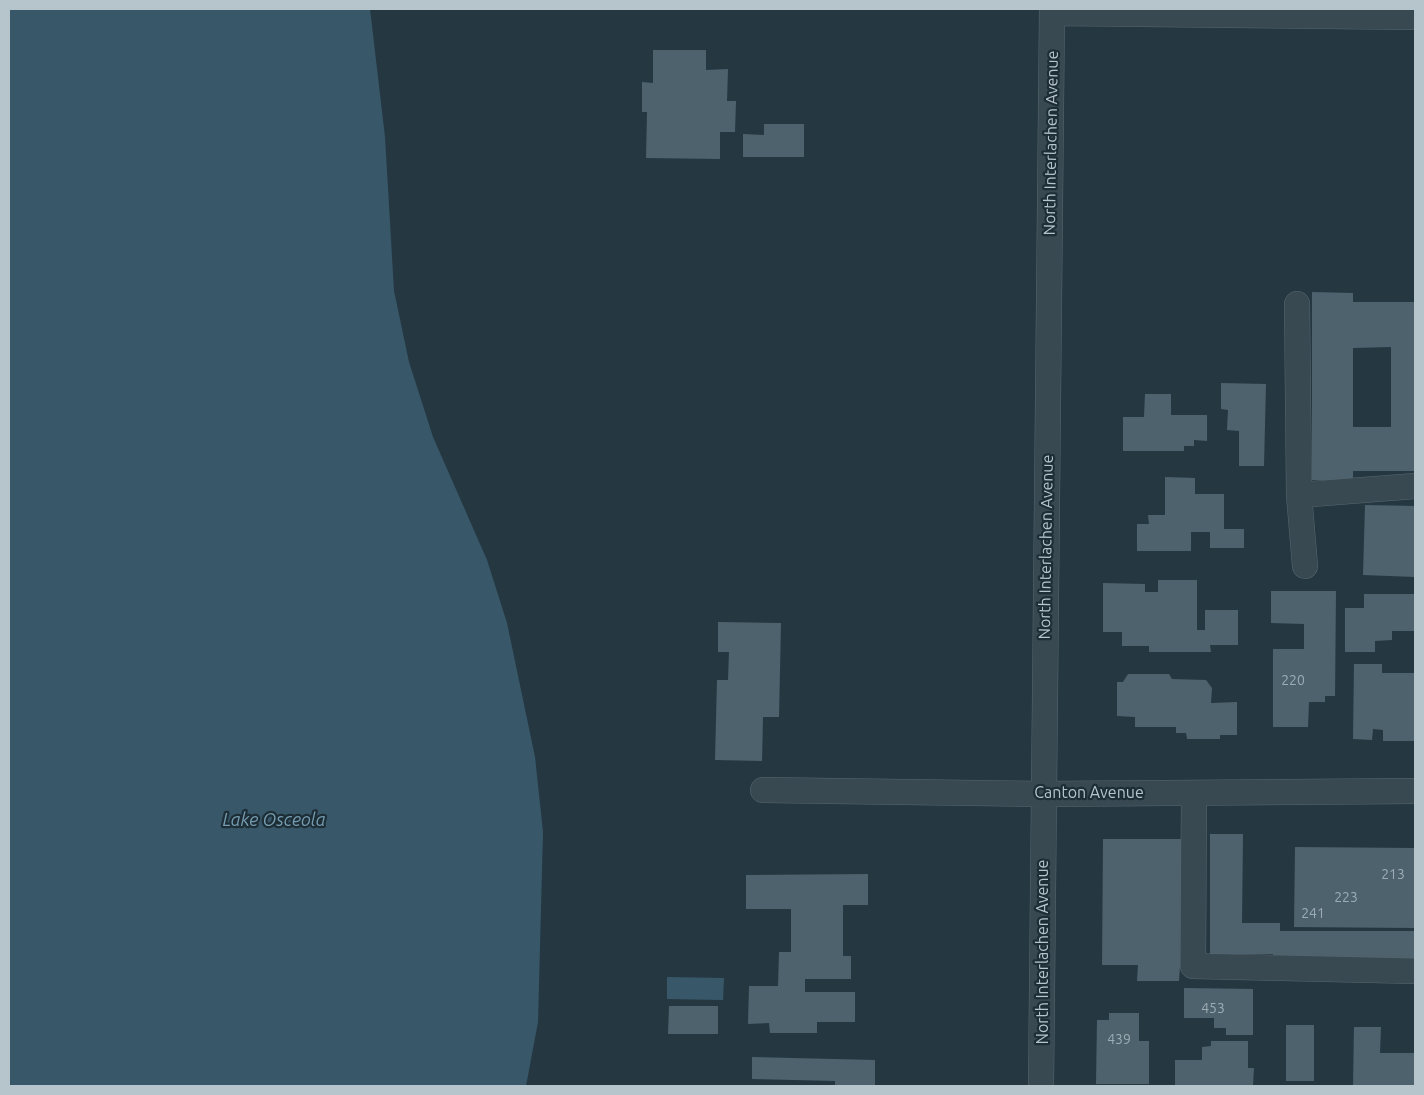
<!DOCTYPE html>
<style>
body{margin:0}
#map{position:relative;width:1424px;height:1095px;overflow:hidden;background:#253842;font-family:Ubuntu,sans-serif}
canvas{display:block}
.frame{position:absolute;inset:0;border:10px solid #b6c4cc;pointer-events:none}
</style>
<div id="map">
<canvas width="1424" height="1095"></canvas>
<div class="frame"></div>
</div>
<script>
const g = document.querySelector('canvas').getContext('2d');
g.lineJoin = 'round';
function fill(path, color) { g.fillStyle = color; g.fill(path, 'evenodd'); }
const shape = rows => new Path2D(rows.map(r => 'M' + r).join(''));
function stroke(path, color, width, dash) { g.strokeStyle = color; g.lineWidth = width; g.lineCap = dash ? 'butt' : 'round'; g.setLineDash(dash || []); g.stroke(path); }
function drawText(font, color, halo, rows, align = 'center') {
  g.font = font + ' Ubuntu,sans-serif'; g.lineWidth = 4.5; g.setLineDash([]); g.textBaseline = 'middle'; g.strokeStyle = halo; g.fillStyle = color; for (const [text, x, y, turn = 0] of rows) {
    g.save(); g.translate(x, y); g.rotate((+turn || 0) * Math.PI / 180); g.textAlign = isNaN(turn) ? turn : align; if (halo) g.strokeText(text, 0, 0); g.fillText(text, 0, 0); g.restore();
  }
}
const water = shape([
 [9,9,370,9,385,137,394,291,409,362,433,437,487,560,507,623,535,757,543,832,538,1022,526,1086,9,1086],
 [667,977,724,978,723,1000,667,999]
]);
const building = shape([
 [653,50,706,50,706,70,728,69,727,101,736,101,735,132,720,132,720,159,646,158,647,112,642,112,642,82,653,83],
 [764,124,804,124,804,157,743,157,743,134,764,135],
 [1312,292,1353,293,1353,302,1415,302,1415,471,1353,471,1353,480,1312,480],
 [1391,347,1391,427,1353,427,1353,348],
 [1221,383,1266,384,1264,466,1239,466,1239,431,1227,430,1228,410,1221,409],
 [1145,394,1171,394,1171,415,1207,415,1207,441,1194,440,1194,446,1184,446,1184,451,1123,451,1123,417,1144,417],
 [1165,477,1195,478,1195,494,1224,494,1224,529,1244,529,1244,548,1210,548,1210,532,1191,532,1191,551,1137,551,1137,524,1149,524,1148,515,1165,515],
 [1365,505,1415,506,1415,577,1363,575],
 [1158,580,1197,580,1197,630,1205,630,1205,610,1238,610,1238,645,1210,645,1211,652,1149,652,1149,646,1122,646,1122,632,1103,632,1103,583,1145,584,1145,592,1158,592],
 [1271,591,1336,591,1335,696,1325,696,1325,702,1309,702,1308,727,1273,727,1273,649,1304,649,1304,624,1271,623],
 [1364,594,1415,594,1415,631,1392,631,1392,640,1375,641,1375,652,1345,652,1345,608,1364,608],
 [718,622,781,623,779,717,763,717,762,761,715,760,717,680,728,680,729,652,718,652],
 [1354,664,1382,664,1382,673,1415,673,1415,741,1383,741,1383,730,1373,729,1372,740,1353,739],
 [1128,674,1169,674,1172,679,1206,680,1212,688,1211,703,1237,702,1237,735,1220,735,1220,739,1187,739,1186,733,1176,733,1176,727,1135,727,1135,717,1117,716,1117,682,1123,682],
 [1210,834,1243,834,1242,923,1280,923,1280,931,1415,931,1415,963,1273,962,1273,954,1210,954],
 [1103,839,1189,839,1188,967,1180,967,1179,981,1137,981,1138,965,1102,965],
 [1295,847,1415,848,1415,928,1294,927],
 [868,874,868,905,843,905,843,956,851,956,851,979,805,979,805,992,855,992,855,1022,817,1022,817,1033,770,1033,769,1023,748,1024,749,986,778,986,779,952,791,952,791,909,746,909,746,875],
 [1184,988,1253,989,1253,1035,1226,1035,1226,1028,1214,1028,1214,1018,1184,1018],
 [669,1006,718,1006,718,1034,668,1034],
 [1109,1013,1139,1013,1139,1041,1149,1041,1149,1084,1096,1084,1097,1020,1109,1020],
 [1286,1025,1314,1025,1314,1081,1286,1081],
 [1354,1027,1381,1027,1380,1053,1415,1053,1415,1086,1353,1086],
 [1211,1041,1248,1041,1248,1068,1254,1068,1253,1086,1175,1086,1175,1060,1202,1060,1202,1047,1211,1046],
 [752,1057,875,1060,875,1086,835,1086,835,1081,752,1079]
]);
const minor = shape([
 [1052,13,1415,17],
 [1297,304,1299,495,1415,486],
 [1299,495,1305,566],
 [763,790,1044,794,1415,791],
 [1194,793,1193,966,1415,971],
 [1041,1086,1052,9]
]);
const numberNames = [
 ["220",1293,680],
 ["213",1393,874],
 ["223",1346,897],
 ["241",1313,913],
 ["453",1213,1008],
 ["439",1119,1039]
];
const streetNames = [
 ["North Interlachen Avenue",1051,143,-89],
 ["North Interlachen Avenue",1046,547,-89],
 ["Canton Avenue",1089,793],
 ["North Interlachen Avenue",1043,952,-90]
];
const waterNames = [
 ["Lake Osceola",274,820]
];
fill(water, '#38586a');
fill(building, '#4e626d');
stroke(minor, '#57676f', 26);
stroke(minor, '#394952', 25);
drawText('14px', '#9cacb4', null, numberNames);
drawText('16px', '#b6c4cc', '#1e2e37', streetNames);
drawText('italic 18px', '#759cb0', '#1e2e37', waterNames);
</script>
